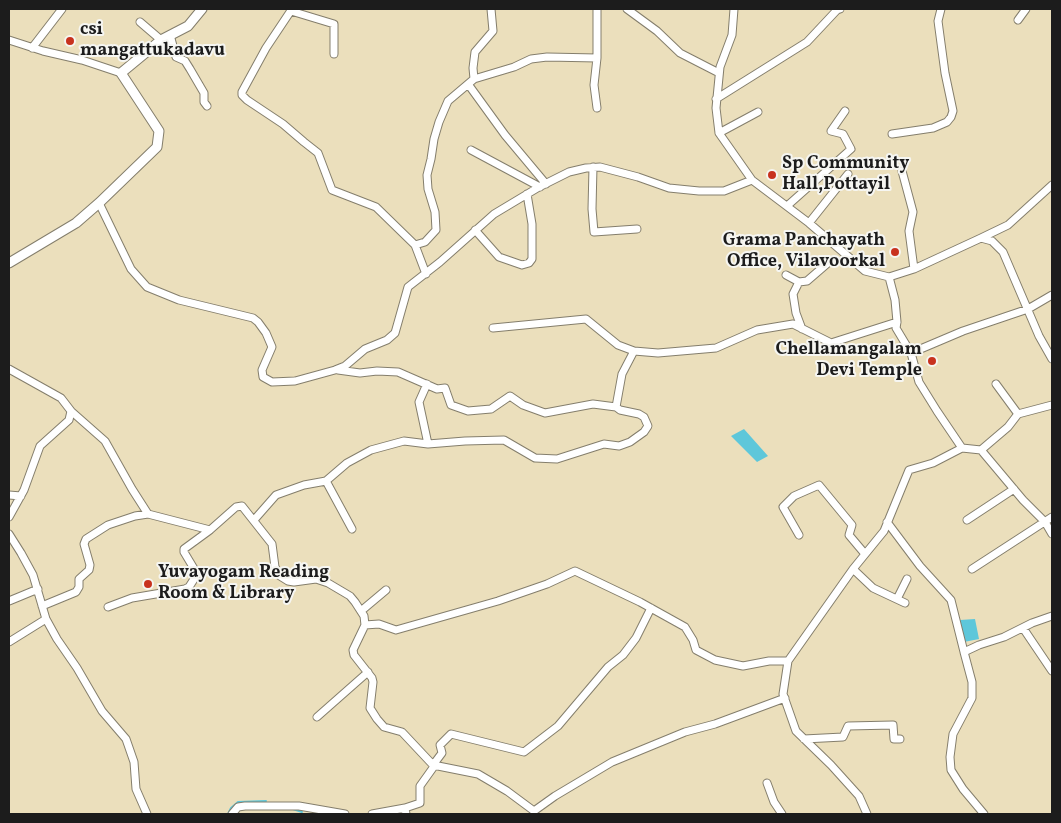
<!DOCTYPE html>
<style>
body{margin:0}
#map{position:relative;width:1061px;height:823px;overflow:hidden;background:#ebdfbc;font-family:Vollkorn,serif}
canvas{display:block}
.frame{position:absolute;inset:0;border:10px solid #1c1c1c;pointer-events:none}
</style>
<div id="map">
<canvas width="1061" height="823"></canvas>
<div class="frame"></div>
</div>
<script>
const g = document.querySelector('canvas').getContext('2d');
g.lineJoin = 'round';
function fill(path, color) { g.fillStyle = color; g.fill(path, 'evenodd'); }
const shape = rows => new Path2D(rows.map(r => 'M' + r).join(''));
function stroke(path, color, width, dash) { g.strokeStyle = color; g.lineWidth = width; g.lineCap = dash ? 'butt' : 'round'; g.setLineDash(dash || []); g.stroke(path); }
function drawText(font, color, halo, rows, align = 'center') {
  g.font = font + ' Vollkorn,serif'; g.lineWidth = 4; g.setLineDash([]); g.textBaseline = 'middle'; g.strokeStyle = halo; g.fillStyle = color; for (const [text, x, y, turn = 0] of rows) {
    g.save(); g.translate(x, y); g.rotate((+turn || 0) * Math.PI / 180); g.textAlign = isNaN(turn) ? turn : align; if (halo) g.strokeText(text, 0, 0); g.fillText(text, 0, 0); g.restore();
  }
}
const water = shape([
 [744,429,768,456,757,462,731,436],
 [975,619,979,639,964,642,960,620]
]);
const stream = shape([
 [293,809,302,812],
 [228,814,231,808,238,802,266,801]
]);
const minor = shape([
 [292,9,266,48,242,92,242,95,247,100,283,124,304,142,318,153,332,190,376,207,415,245],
 [627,9,657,31,680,53,719,73],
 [734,9,732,35,720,67,716,108,719,133,752,180,809,223,865,271,889,277,914,269,981,238,992,241,1003,252,1039,336,1052,359],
 [291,11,334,24,334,54],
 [1018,20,1026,9],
 [140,22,161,40],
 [170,35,176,57,185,61,190,69,204,93,204,102,207,106],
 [9,40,43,51,82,60,121,73],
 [32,48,62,9],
 [474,79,514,67,531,59,547,57,597,58,597,9],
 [468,84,505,135,546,184],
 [716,99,807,42,837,10,840,9],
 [597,108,594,85,597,58],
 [719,133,758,112],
 [892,134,933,128,947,122,951,117,953,111,945,73,938,21,941,9],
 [471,150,540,187],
 [593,167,592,209,594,232,637,229],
 [902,171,913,212,909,231,914,269],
 [99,203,131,269,147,287,179,300,253,318,258,322,266,333,272,347,262,370,263,377,272,382,295,381,335,370,345,366,365,349,387,340,395,333,408,287,440,262,494,214,539,187,569,172,586,168,600,167,638,177,669,188,699,191,724,191,752,180],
 [787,206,851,149,843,134,831,131,845,111],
 [809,223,848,174],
 [475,230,499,257,522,265,529,263,532,259,532,224,527,194],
 [981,238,1008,225,1052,185],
 [426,274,415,245,425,242,436,230,435,212,428,189,427,175,431,159,434,139,439,122,448,101,474,79,473,68,475,52,493,31,491,9],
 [786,275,799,282,807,281,829,262],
 [889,277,895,300,897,322,896,328,911,353,919,382,937,411,962,448,981,450,1023,500,1045,522,1052,534],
 [799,282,793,294,796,313,802,329],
 [493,328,586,319,618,345,634,351],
 [911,353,963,331,1028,309,1052,295],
 [9,369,61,398,71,411,69,420,40,446,24,490,9,517],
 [338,370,360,373,377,371,398,372,437,389,445,388,451,405,468,411,491,409,510,396,523,405,545,413,593,404,616,407,622,374,634,351,658,353,716,348,757,330,793,324,831,343,897,322],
 [427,384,419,402,428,444],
 [996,384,1018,414,1052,405],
 [71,411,105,441,132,489,148,514],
 [981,450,1008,427,1018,414],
 [326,481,352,529],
 [9,495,21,496],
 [254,520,276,495,304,485,326,481,347,463,371,450,404,441,428,444,465,441,504,440,535,458,557,459,604,444,619,446,630,442,644,432,648,426,644,417,639,414,620,410,616,407],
 [967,520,1014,489],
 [887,522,920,566,951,600,964,652],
 [210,530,236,507,242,506,272,544,275,567,280,576,288,581,294,582,316,579,328,583,350,596,355,602,364,616,365,625,353,650,354,655,372,678,373,682,370,708,377,719,384,727,402,732,433,765,478,774,507,791,534,811,555,796,612,762,685,732,715,724,785,698],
 [9,534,21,553,33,575,46,619,57,639,77,668,102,711,126,739,134,762,136,789,147,814],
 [799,535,783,507,794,496,819,485,852,525,849,535,865,554],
 [853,569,873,588,905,603],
 [972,569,1052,517],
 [897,599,907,579],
 [9,601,38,589],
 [42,606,76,592,79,587,79,579,89,570,90,565,84,544,86,539,108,525,135,516,148,514,210,530,184,549,184,552,196,572,196,576,189,587,185,589,132,598,108,607],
 [361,611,386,590],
 [365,625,379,624,396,630,498,601,547,584,575,571,640,602,685,627,693,640,696,650,715,660,743,666,769,661,788,661,853,569,884,531,909,470,933,463,962,448],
 [1023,628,1052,671],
 [9,642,46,619],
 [788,661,783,694,796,731,831,765,859,796,867,814],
 [317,717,368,672],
 [804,739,843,737,848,726,893,725,894,739,900,739],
 [433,765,442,753,440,745,451,734,524,752,558,726,608,667,623,655,636,638,651,608],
 [767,783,774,802,782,814],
 [405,808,420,803,420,786,435,765],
 [232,814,238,807,245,806,299,806,345,814],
 [372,814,405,808,406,814],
 [984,814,963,789,951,770,950,757,953,734,972,698,972,682,964,652,979,645,1004,637,1032,623,1052,616]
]);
const major = shape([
 [9,263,76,223,99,203,157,147,159,131,121,73,161,40,188,26,202,9]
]);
const markers = [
 [70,41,5,"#c8321e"],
 [772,175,5,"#c8321e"],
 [895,252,5,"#c8321e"],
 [932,361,5,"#c8321e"],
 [148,584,5,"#c8321e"]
];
const poiNames = [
 ["csi",80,31],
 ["mangattukadavu",80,52],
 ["Sp Community",782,165],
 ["Hall,Pottayil",782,186],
 ["Grama Panchayath",885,242,"right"],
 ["Office, Vilavoorkal",885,263,"right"],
 ["Chellamangalam",922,351,"right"],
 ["Devi Temple",922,372,"right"],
 ["Yuvayogam Reading",158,574],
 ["Room & Library",158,595]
];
fill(water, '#5ec7da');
stroke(stream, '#5ec7da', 2);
stroke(minor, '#847e6c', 9);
stroke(major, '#847e6c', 11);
stroke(minor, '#fff', 7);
stroke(major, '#fff', 9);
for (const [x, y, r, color] of markers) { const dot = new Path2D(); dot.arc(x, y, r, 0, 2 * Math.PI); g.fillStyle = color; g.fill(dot); stroke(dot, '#f6f6f2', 2); }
drawText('bold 18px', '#1c1c1c', '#f6f6f2', poiNames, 'left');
</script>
